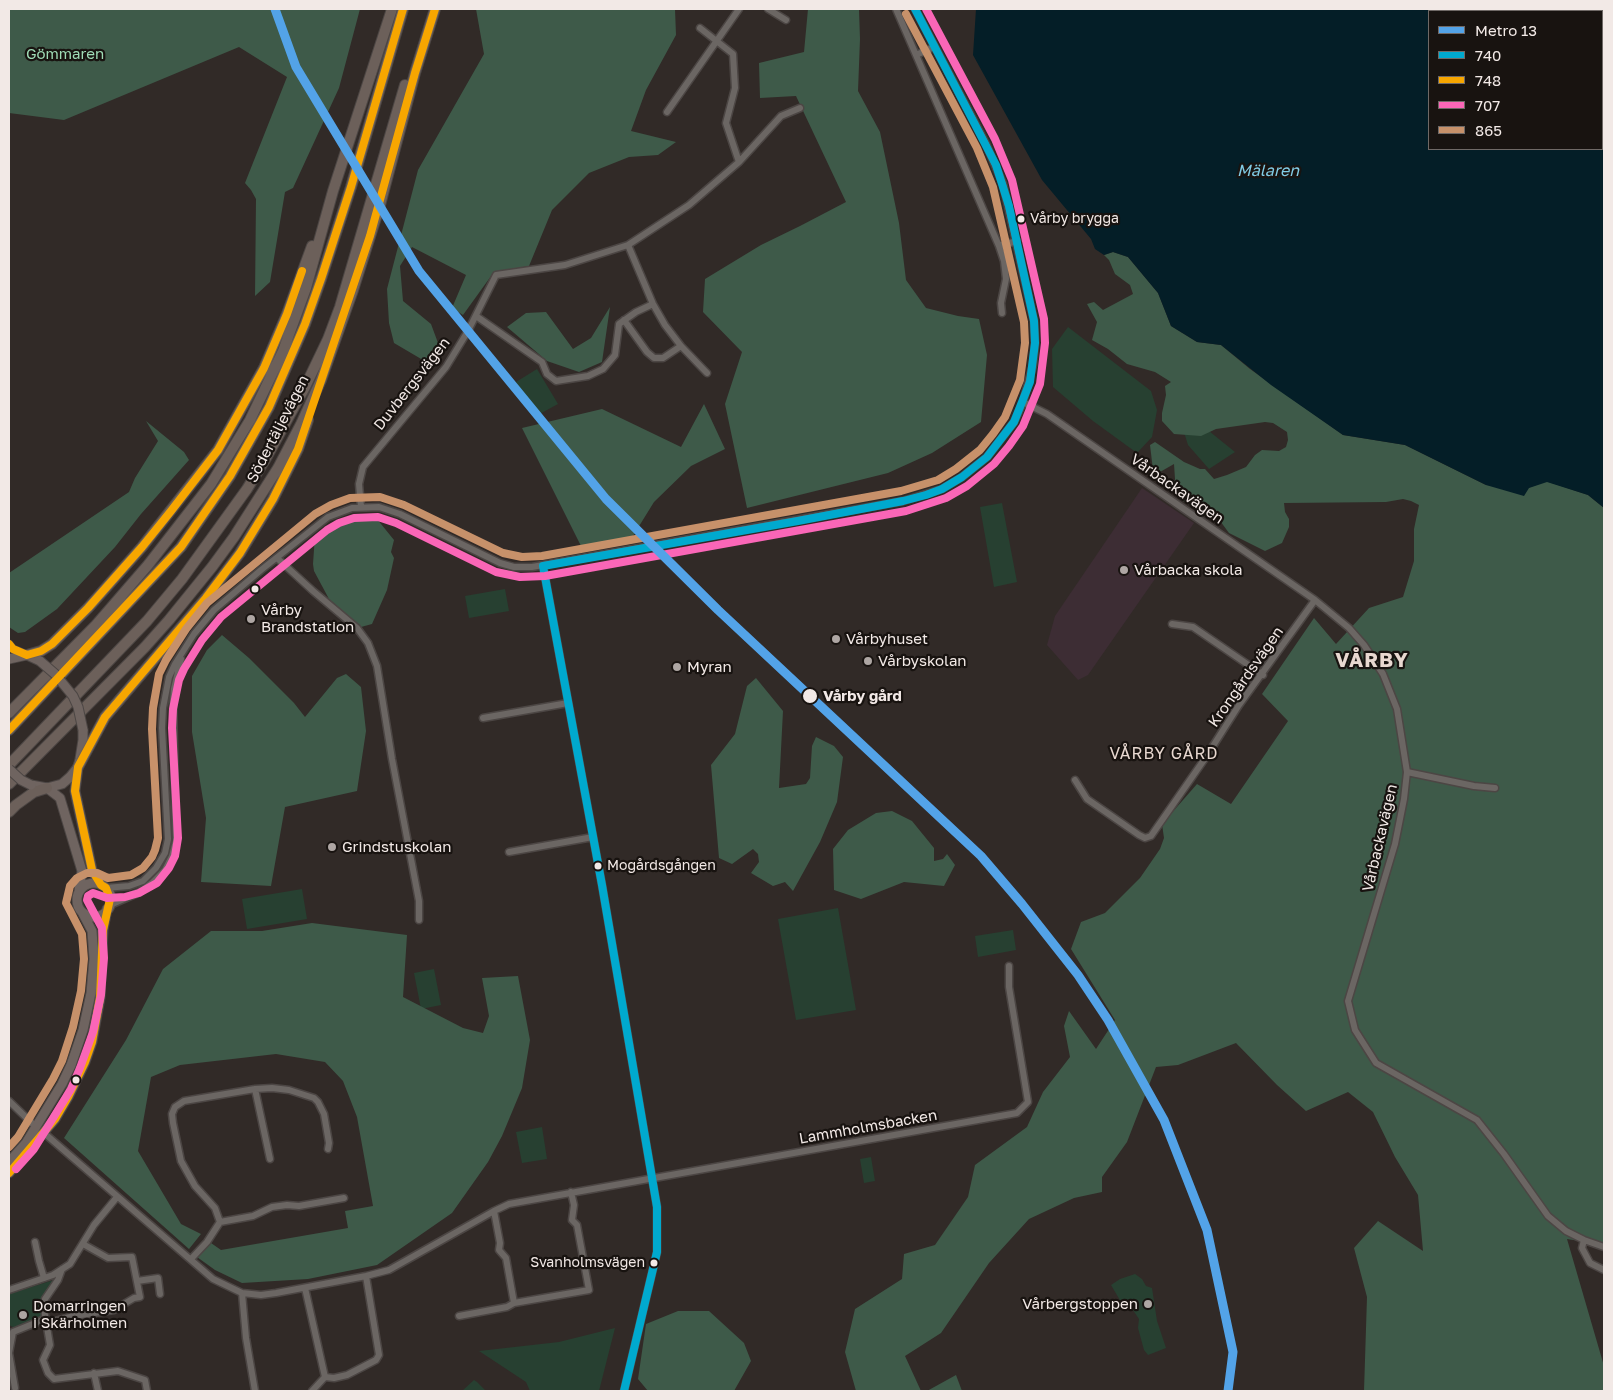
<!DOCTYPE html>
<meta charset="utf-8">
<style>
body{margin:0}
#map{position:relative;width:1613px;height:1400px;overflow:hidden;background:#312a27;font-family:"Golos Text",sans-serif}
canvas{display:block}
.frame{position:absolute;inset:0;border:10px solid #f2e9e6;pointer-events:none}
.legend{position:absolute;left:1428px;top:10px;width:175px;height:140px;box-sizing:border-box;background:#181310;border:1px solid #6f6966;margin:0;padding:6px 9px;list-style:none;font-size:15px;color:#f2e9e6}
.legend li{display:flex;align-items:center;gap:10px;height:25px}
.legend b{width:25px;border:1px solid #6f6966}
</style>
<div id="map">
<canvas width="1613" height="1400"></canvas>
<div class="frame"></div>
<ul class="legend">
<li><b style="height:6px;background:#53a3e8"></b>Metro 13</li>
<li><b style="height:6px;background:#00a9ce"></b>740</li>
<li><b style="height:6px;background:#f7a600"></b>748</li>
<li><b style="height:6px;background:#fa66b7"></b>707</li>
<li><b style="height:6px;background:#c7916a"></b>865</li>
</ul>
</div>
<script>
const g = document.querySelector('canvas').getContext('2d');
g.lineJoin = 'round';
function fill(path, color) { g.fillStyle = color; g.fill(path, 'evenodd'); }
const shape = rows => new Path2D(rows.map(r => 'M' + r).join(''));
function stroke(path, color, width, dash) { g.strokeStyle = color; g.lineWidth = width; g.lineCap = dash ? 'butt' : 'round'; g.setLineDash(dash || []); g.stroke(path); }
function drawText(font, color, halo, rows, align = 'center') {
  g.font = font + ' "Golos Text",sans-serif'; g.lineWidth = 4.5; g.setLineDash([]); g.textBaseline = 'middle'; g.strokeStyle = halo; g.fillStyle = color; for (const [text, x, y, turn = 0] of rows) {
    g.save(); g.translate(x, y); g.rotate((+turn || 0) * Math.PI / 180); g.textAlign = isNaN(turn) ? turn : align; if (halo) g.strokeText(text, 0, 0); g.fillText(text, 0, 0); g.restore();
  }
}
const education = shape([
 [1142,488,1194,523,1088,675,1078,680,1047,645,1055,616]
]);
const green = shape([
 [1068,327,1151,391,1157,410,1152,437,1137,453,1093,421,1053,387,1052,349],
 [537,369,558,404,536,416,516,382],
 [1171,391,1209,431,1235,452,1209,469,1188,445],
 [1002,503,1017,582,994,587,980,507],
 [505,589,509,611,469,618,465,596],
 [302,889,307,919,247,929,242,899],
 [838,908,856,1010,796,1020,778,919],
 [1013,930,1016,950,978,957,975,936],
 [434,969,441,1005,421,1009,414,973],
 [542,1127,547,1159,522,1163,516,1132],
 [871,1157,875,1181,864,1183,860,1159],
 [1135,1274,1142,1279,1146,1286,1152,1288,1157,1321,1166,1348,1148,1355,1144,1350,1138,1328,1139,1319,1133,1310,1121,1302,1111,1285,1120,1279],
 [57,1279,43,1300,42,1318,25,1326,13,1327,9,1325,9,1294],
 [615,1328,599,1391,530,1391,526,1382,479,1351,559,1342],
 [474,1380,477,1382,486,1391,462,1391]
]);
const forest = shape([
 [9,9,360,9,339,88,293,188,285,192,270,282,255,296,256,199,251,190,245,183,287,77,239,47,64,120,9,113],
 [476,9,675,9,676,35,646,90,631,131,676,142,658,155,629,157,589,173,552,210,529,266,494,272,463,315,452,308,466,275,412,247,400,266,403,301,431,324,441,351,428,363,394,343,389,323,387,289,418,170,484,54],
 [808,9,859,9,860,39,858,91,880,132,899,223,906,280,926,308,958,316,979,319,987,355,981,422,932,453,888,473,747,508,725,404,742,352,703,312,705,279,761,245,800,226,846,202,796,96,760,98,759,63,804,52],
 [1113,252,1128,257,1158,293,1171,326,1197,342,1221,345,1250,369,1343,435,1405,445,1486,485,1528,488,1546,481,1588,495,1604,508,1604,1245,1567,1239,1604,1366,1604,1391,1364,1391,1367,1297,1354,1248,1378,1221,1423,1251,1418,1195,1395,1157,1373,1112,1348,1092,1306,1111,1277,1085,1236,1043,1178,1065,1156,1067,1127,1142,1102,1177,1102,1192,1074,1198,1029,1219,989,1263,941,1333,905,1356,921,1391,856,1391,845,1352,855,1309,902,1279,904,1254,935,1245,968,1197,975,1165,1027,1127,1043,1092,1070,1057,1064,1026,1069,1011,1096,1049,1115,1020,1071,949,1081,922,1105,913,1140,878,1160,849,1164,838,1162,824,1197,784,1231,804,1288,721,1262,694,1314,618,1336,644,1369,608,1403,597,1414,561,1414,529,1419,505,1411,501,1403,499,1386,502,1284,503,1285,512,1289,519,1289,527,1282,543,1265,551,1229,533,1212,510,1183,501,1177,495,1174,488,1175,479,1174,464,1160,472,1153,470,1150,445,1155,442,1184,462,1200,469,1205,469,1214,479,1227,475,1246,467,1255,455,1262,450,1279,451,1286,447,1288,440,1287,432,1273,423,1265,422,1216,429,1201,436,1174,434,1162,421,1162,413,1166,395,1165,386,1171,382,1155,372,1127,364,1108,349,1092,340,1097,322,1087,304,1094,302,1103,310,1133,294,1130,285,1115,274,1109,260,1104,255],
 [610,307,602,362,579,372,547,361,507,327,526,313,546,312,573,349,591,338],
 [704,404,725,449,691,466,654,502,628,544,582,548,522,428,602,409,681,447],
 [146,421,184,452,189,460,141,514,115,547,57,609,25,632,18,633,9,627,9,573,129,492,135,478,158,441],
 [365,514,377,519,394,540,391,552,394,558,387,590,372,624,361,627,329,599,314,571,313,564,315,535,336,521],
 [222,635,249,658,294,703,305,717,337,678,346,674,361,687,366,731,357,791,285,807,271,886,201,882,206,818,192,732,192,676,207,650],
 [756,678,783,711,779,788,806,784,810,778,812,746,816,737,834,746,843,757,837,802,820,842,793,891,785,882,773,886,751,873,759,862,758,854,753,849,732,864,719,858,711,765,735,734,747,686],
 [892,811,912,821,934,848,934,861,943,859,947,854,955,865,944,886,904,882,861,899,834,890,833,849,848,830,876,813],
 [312,923,407,935,403,997,463,1028,483,1033,489,1016,482,978,518,976,530,1040,522,1088,502,1136,488,1162,452,1213,377,1265,308,1279,242,1283,215,1270,197,1257,211,1243,221,1250,348,1228,345,1211,373,1206,357,1117,343,1081,325,1062,276,1054,180,1065,151,1077,138,1151,181,1224,201,1234,189,1249,64,1138,126,1040,163,969,211,931,262,931],
 [678,1311,709,1311,744,1343,751,1361,734,1391,648,1391,638,1379,646,1324],
 [956,1375,962,1391,927,1391]
]);
const water = shape([
 [976,9,1604,9,1604,508,1588,495,1547,482,1529,488,1524,496,1486,485,1405,445,1343,435,1271,385,1221,345,1197,342,1171,326,1158,293,1128,257,1113,252,1104,255,1095,249,1091,239,1042,180,973,55],
 [1429,11,1602,11,1602,149,1429,149]
]);
const minor = shape([
 [768,9,786,20],
 [896,9,999,246,1004,261,1006,279,1001,303,1002,313],
 [700,28,733,54,735,88,726,123,739,162],
 [916,55,934,47],
 [667,112,739,9],
 [628,245,653,304,665,325,681,346,707,373],
 [999,246,1017,241],
 [476,316,542,362,547,374,556,381,588,376,603,369,615,355,619,324,636,312,653,304],
 [624,320,647,352,654,358,663,358,681,346],
 [1023,402,1047,414,1315,600,1349,628,1364,645,1383,674,1397,709,1407,772,1404,799,1395,844,1348,1001,1355,1030,1376,1063,1477,1120,1504,1154,1548,1216,1566,1231,1584,1240,1604,1247],
 [361,507,359,484,363,467,446,367,468,331,496,275,565,265,628,245,689,205,739,162,781,116,800,108],
 [277,558,313,591,357,628,368,643,377,666,392,759,419,901,419,920],
 [543,566,602,885,657,1207,657,1252,624,1391],
 [1172,624,1193,627,1263,675],
 [9,644,13,649,27,655],
 [483,718,568,703],
 [1407,772,1474,786,1495,788],
 [1075,780,1087,799,1139,835,1145,838,1151,836,1206,757,1239,705,1315,600],
 [509,852,593,837],
 [106,888,129,886,143,881,156,868,165,853,168,839,162,728,163,708,169,677,175,664,194,634,214,610,261,570,328,517,352,508,379,507,400,514,500,563,514,567,532,567,903,501,942,489,962,477,987,457,1014,422,1023,402,1033,365,1035,343,1034,321,1003,184,986,144,915,9],
 [110,905,140,892,152,883,165,870,172,856,176,841,173,704,174,689,181,659],
 [255,1089,270,1159],
 [9,1101,36,1127],
 [44,1133,213,1279,242,1293,261,1295,276,1293,366,1276,389,1270,494,1211,509,1204,1017,1113,1028,1102,1009,987,1009,966],
 [494,1211,500,1243,499,1250,506,1258,514,1303],
 [220,1222,253,1216,272,1207,287,1205,299,1206,344,1198],
 [1584,1240,1582,1248,1590,1263,1604,1270],
 [35,1242,39,1261,44,1278],
 [191,1259,207,1242,220,1222,215,1208,195,1186,181,1161,173,1123,172,1114,175,1107,184,1101,255,1089,272,1088,289,1090,314,1098,318,1102,324,1114,329,1143,328,1149],
 [137,1281,158,1278,160,1294],
 [305,1288,325,1377],
 [9,1290,53,1275,70,1264,94,1225,117,1197],
 [242,1293,246,1338,255,1391],
 [459,1316,507,1307,514,1303,589,1290,577,1225,572,1220,574,1205,571,1192],
 [46,1321,50,1345,43,1360,48,1373,54,1379,118,1371,145,1380,147,1391],
 [47,1323,74,1316,114,1310,134,1298,140,1297,132,1257,108,1258,83,1244],
 [94,1373,98,1391],
 [15,1388,9,1353,13,1332,45,1319,45,1299,58,1280,62,1269],
 [312,1391,325,1377,334,1378,347,1375,376,1360,379,1355,366,1276]
]);
const major = shape([
 [9,659,27,655,40,661],
 [78,767,75,791,92,870,101,885],
 [31,785,47,788,62,784,70,777,78,767,80,759,83,740,83,730],
 [47,788,60,798,82,871,79,891],
 '77 900a17 17 0 1 1 34 0a17 17 0 1 1-34 0Z',
 [9,1162,26,1143,62,1084,71,1065,83,1030,91,993,94,959,92,931,82,912],
 [9,1173,55,1119,68,1097,85,1062,92,1042,100,998,103,930,107,909]
]);
const highway = shape([
 [27,655,41,651,52,644,88,608,142,547,218,450,264,368,287,314,312,246],
 [9,713,96,625,148,565,211,484,250,420,283,351,306,288,333,191,392,9],
 [9,730,181,547,230,476,269,407,305,324,321,279,351,187,403,9],
 [9,765,147,621,182,579,247,489,266,458,305,387,328,339,340,307,405,85],
 [78,767,105,717,206,598,240,553,273,499,298,449,308,420],
 [9,784,145,647,169,620,212,567,234,537,278,468,301,424,321,380,353,290,380,205,415,73,435,9],
 [9,812,16,805,34,792,47,788]
]);
const majorBridge = shape([
 [40,661,55,674,73,696,78,707,83,730],
 [9,769,21,780,31,785]
]);
const bus1 = shape([
 [543,566,798,521,903,501,926,495,942,489,962,477,987,457,1014,422,1030,382,1035,343,1034,321,1009,206,996,165,915,9],
 [543,566,602,885,657,1207,657,1252,624,1391]
]);
const bus2 = shape([
 [9,644,13,649,27,655,41,651,52,644,88,608,142,547,171,511,218,450,264,368,287,314,302,271],
 [9,730,181,547,230,476,269,407,305,324,321,279,351,187,403,9],
 [9,1173,55,1119,68,1097,85,1062,92,1042,100,998,103,930,110,899,106,888,101,885,92,870,75,791,78,767,105,717,206,598,240,553,273,499,298,449,370,236,415,73,435,9]
]);
const bus3 = shape([
 [16,1169,34,1149,71,1089,80,1068,93,1032,101,995,104,958,102,928,87,900,88,896,93,893,107,898,125,897,139,893,157,883,169,868,175,856,178,838,172,728,173,709,179,680,184,669,202,640,221,617,327,530,339,523,354,518,378,517,396,523,496,572,520,577,545,576,906,511,946,498,967,486,994,464,1009,446,1023,426,1040,384,1045,343,1044,319,1012,180,995,139,926,9]
]);
const bus4 = shape([
 [9,1147,18,1137,53,1079,62,1061,73,1027,81,991,84,959,82,934,66,903,70,886,77,878,87,873,97,873,108,878,131,875,143,868,152,857,155,850,158,838,152,729,153,708,159,674,166,660,186,629,207,603,315,514,331,505,350,498,380,497,404,505,503,553,522,557,542,556,901,491,938,480,956,469,980,450,993,434,1005,417,1020,380,1025,343,1024,322,993,187,977,148,906,14]
]);
const metro1 = shape([
 [275,9,296,67,419,271,606,499,718,610,981,856,1022,904,1078,975,1108,1020,1164,1120,1207,1230,1233,1352,1228,1391]
]);
const markers = [
 [1021,219,4.5,"#f2e9e6"],
 [1124,570,5,"#aea6a3"],
 [255,589,4.5,"#f2e9e6"],
 [251,619,5,"#aea6a3"],
 [836,639,5,"#aea6a3"],
 [868,661,5,"#aea6a3"],
 [677,667,5,"#aea6a3"],
 [810,696,8,"#f2e9e6"],
 [332,847,5,"#aea6a3"],
 [598,866,4.5,"#f2e9e6"],
 [76,1080,4.5,"#f2e9e6"],
 [654,1263,4.5,"#f2e9e6"],
 [1148,1304,5,"#aea6a3"],
 [23,1315,5,"#aea6a3"]
];
const busNames = [
 ["Vårby brygga",1030,219],
 ["Mogårdsgången",607,866],
 ["Svanholmsvägen",645,1263,"right"]
];
const parkNames = [
 ["Gömmaren",65,54]
];
const streetNames = [
 ["Duvbergsvägen",412,384,-52],
 ["Södertäljevägen",278,429,-63],
 ["Vårbackavägen",1177,489,35],
 ["Krongårdsvägen",1246,677,-55],
 ["Vårbackavägen",1380,838,-77],
 ["Lammholmsbacken",868,1127,-10]
];
const poiNames = [
 ["Vårbacka skola",1134,570],
 ["Vårby",261,610],
 ["Brandstation",261,627],
 ["Vårbyhuset",846,639],
 ["Vårbyskolan",878,661],
 ["Myran",687,667],
 ["Grindstuskolan",342,847],
 ["Vårbergstoppen",1138,1304,"right"],
 ["Domarringen",33,1306],
 ["i Skärholmen",33,1323]
];
const stopNames = [
 ["Vårby gård",823,696]
];
const waterNames = [
 ["Mälaren",1268,171]
];
const neighbourhoodNames = [
 ["VÅRBY GÅRD",1164,754]
];
const districtNames = [
 ["VÅRBY",1372,661]
];
fill(education, '#3d2d34');
fill(green, '#274031');
fill(forest, '#3e5a49');
fill(water, '#041e27');
stroke(minor, '#4c4644', 9);
stroke(major, '#4c4644', 11);
stroke(highway, '#4c4644', 12);
stroke(minor, '#6b6663', 6);
stroke(major, '#6f6460', 9);
stroke(highway, '#6c605a', 10);
stroke(majorBridge, '#4c4644', 11, []);
stroke(majorBridge, '#6f6460', 9);
stroke(bus1, '#00a9ce', 8);
stroke(bus2, '#f7a600', 8);
stroke(bus3, '#fa66b7', 8);
stroke(bus4, '#c7916a', 8);
stroke(metro1, '#53a3e8', 9);
for (const [x, y, r, color] of markers) { const dot = new Path2D(); dot.arc(x, y, r, 0, 2 * Math.PI); g.fillStyle = color; g.fill(dot); stroke(dot, '#181310', 2); }
drawText('14px', '#f2e9e6', '#181310', busNames, 'left');
drawText('15px', '#9fdcb6', '#181310', parkNames);
drawText('15px', '#f2e9e6', '#181310', streetNames);
drawText('15px', '#f2e9e6', '#181310', poiNames, 'left');
drawText('bold 15px', '#f2e9e6', '#181310', stopNames, 'left');
drawText('italic 16px', '#81cce5', '#181310', waterNames);
g.letterSpacing = '1px';
drawText('16px', '#e8d8d0', '#181310', neighbourhoodNames);
g.letterSpacing = '0px';
g.letterSpacing = '1px';
drawText('bold 20px', '#e8d8d0', '#181310', districtNames);
g.letterSpacing = '0px';
</script>
